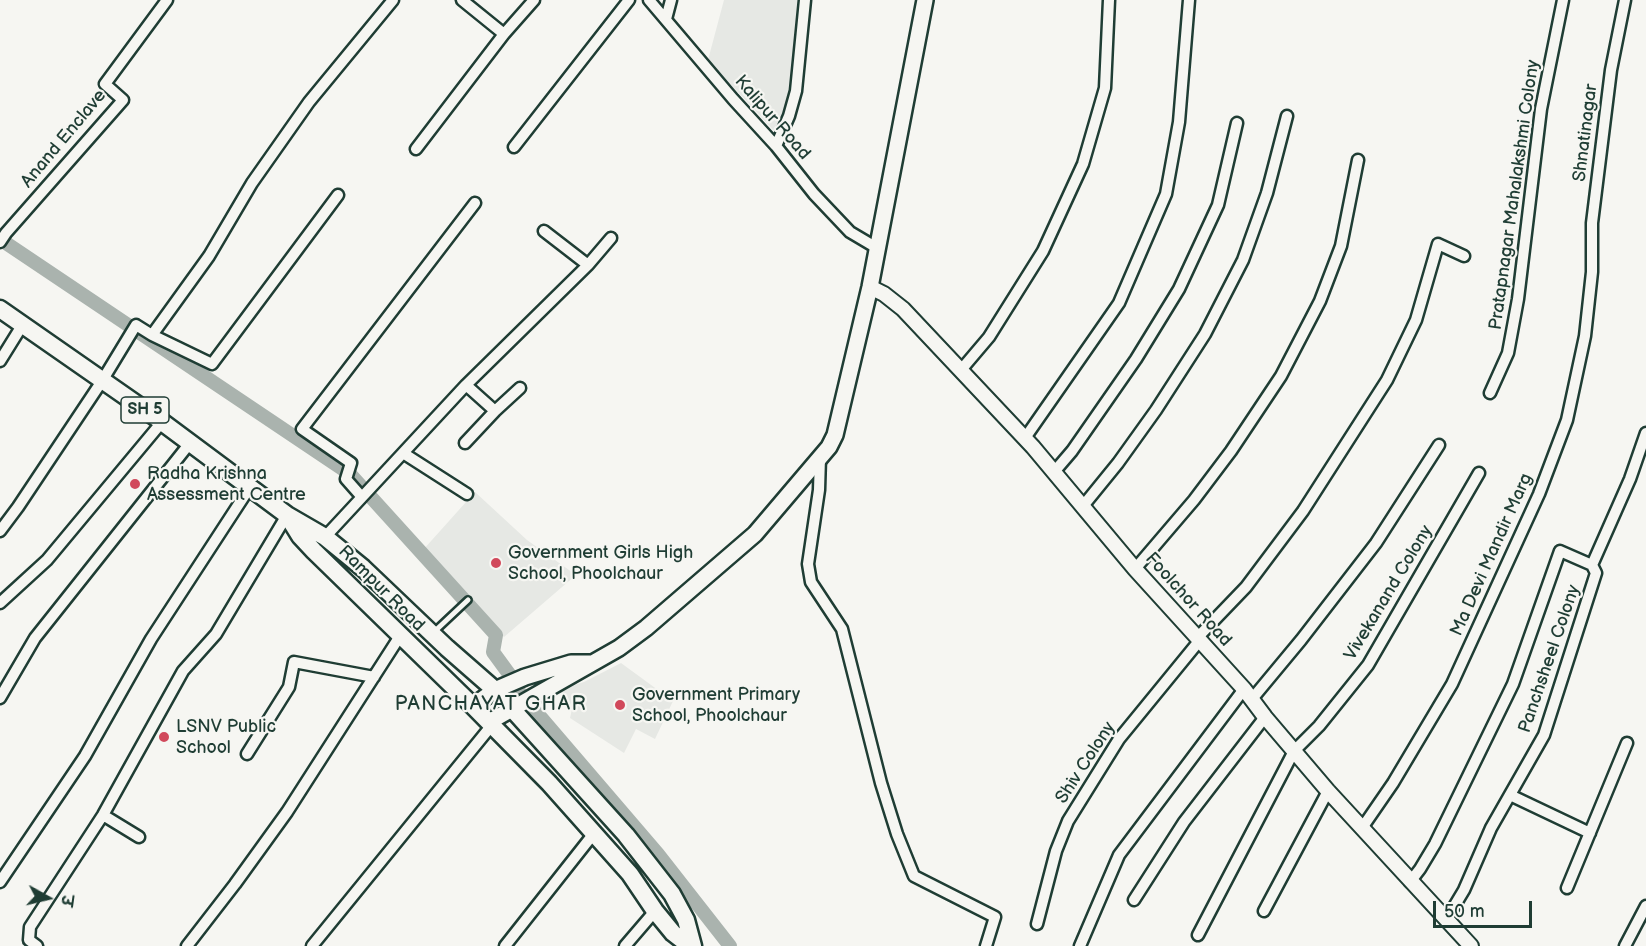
<!DOCTYPE html>
<meta charset="utf-8">
<style>
body{margin:0}
#map{position:relative;width:1646px;height:946px;overflow:hidden;background:#f6f6f2;font-family:"Balsamiq Sans","Playpen Sans Deva",sans-serif}
canvas{display:block}
.north{position:absolute;left:18px;top:868px;width:60px;height:60px;-webkit-text-stroke:4px #f6f6f2;paint-order:stroke;rotate:98deg;font-size:16px;font-weight:700;line-height:24px;text-align:center;color:#1f3d34}
.north::after{content:'';display:block;margin:auto;width:21px;height:27px;background:#1f3d34;clip-path:polygon(50% 0,100% 100%,50% 72%,0 100%)}
.scale{position:absolute;left:1433px;top:901px;width:99px;height:27px;box-sizing:border-box;border:3px solid #1f3d34;border-top:0;padding-left:8px;font-size:18px;line-height:21px;white-space:nowrap;color:#1f3d34;-webkit-text-stroke:4px #f6f6f2;paint-order:stroke}
</style>
<div id="map">
<canvas width="1646" height="946"></canvas>
<div class="north">उ</div>
<div class="scale">50 m</div>
</div>
<script>
const g = document.querySelector('canvas').getContext('2d');
g.lineJoin = 'round';
function fill(path, color) { g.fillStyle = color; g.fill(path, 'evenodd'); }
const shape = rows => new Path2D(rows.map(r => 'M' + r).join(''));
function stroke(path, color, width, dash) { g.strokeStyle = color; g.lineWidth = width; g.lineCap = dash ? 'butt' : 'round'; g.setLineDash(dash || []); g.stroke(path); }
function drawText(font, color, halo, rows, align = 'center') {
  g.font = font + ' "Balsamiq Sans",sans-serif'; g.lineWidth = 4.5; g.setLineDash([]); g.textBaseline = 'middle'; g.strokeStyle = halo; g.fillStyle = color; for (const [text, x, y, turn = 0] of rows) {
    g.save(); g.translate(x, y); g.rotate((+turn || 0) * Math.PI / 180); g.textAlign = isNaN(turn) ? turn : align; if (halo) g.strokeText(text, 0, 0); g.fillText(text, 0, 0); g.restore();
  }
}
const built = shape([
 [724,0,799,0,792,87,775,132,708,60],
 [475,492,527,540,576,575,504,637,423,550],
 [621,663,673,701,655,739,636,729,624,753,570,718,572,709,558,690,584,682]
]);
const canal = shape([
 [0,239,350,474,496,635,493,652,512,678],
 [520,693,658,854,730,946]
]);
const service = shape([
 [435,631,468,600]
]);
const minor = shape([
 [462,0,504,34],
 [649,0,733,99,776,146,814,194,850,232,877,248],
 [666,19,671,0],
 [776,146,789,116,796,91,805,0],
 [514,147,629,0],
 [416,149,504,34,534,0],
 [544,231,588,265],
 [0,242,6,233,123,100,105,84,167,0],
 [152,335,212,364,338,195],
 [0,361,23,324],
 [961,370,989,337,1043,251,1083,164,1105,88,1109,0],
 [466,385,495,411],
 [1490,393,1508,353,1518,299,1541,109,1563,0],
 [1025,438,1119,303,1166,194,1179,122,1189,0],
 [465,443,495,411,520,388],
 [403,453,467,494],
 [820,457,819,490,808,564,811,582,842,629,881,783,897,834,914,876,995,917,986,946],
 [1054,472,1072,451,1136,359,1179,289,1218,205,1237,123],
 [361,496,346,479,351,463,302,429,475,203],
 [1083,506,1118,463,1156,410,1205,334,1243,260,1267,193,1287,116],
 [0,531,18,507,102,381,136,325,152,335,209,256,252,183,309,102,393,0],
 [325,537,466,385,588,265,611,238],
 [1135,569,1194,500,1231,451,1281,376,1320,301,1341,246,1358,160],
 [0,603,47,560,162,422],
 [1198,637,1246,587,1303,511,1387,380,1416,320,1438,244,1464,256],
 [0,698,35,638,190,443],
 [1252,699,1301,640,1376,543,1439,445],
 [247,754,289,687,294,662,374,677],
 [1510,795,1590,833],
 [103,815,139,837],
 [1362,828,1393,783,1452,684,1539,494,1567,420,1585,336,1592,272,1592,223,1611,70,1625,0],
 [0,882,85,756,151,639,250,487],
 [1410,882,1420,869,1435,844,1513,684,1560,551,1592,565],
 [1567,888,1627,743],
 [1134,900,1184,822,1265,717],
 [1264,911,1328,791],
 [1446,920,1464,890,1491,828,1544,735,1596,573,1592,565,1630,479,1646,433],
 [1037,924,1056,851,1068,821,1119,739,1200,640],
 [1198,935,1294,751,1319,726,1368,665,1479,473],
 [37,946,29,940,30,927,103,815,183,671,216,634,287,515],
 [187,946,235,884,287,812,400,636],
 [312,946,492,725],
 [505,946,595,832],
 [625,946,655,911],
 [1080,946,1119,855,1244,689],
 [1625,946,1646,906]
]);
const tertiary = shape([
 [870,287,884,294,903,309,1033,447,1135,569,1244,689,1265,717,1328,791,1471,946]
]);
const secondary = shape([
 [473,706,495,690,525,677,571,663,592,663],
 [489,722,619,648,646,628,755,534,829,447,835,435,870,287,925,0]
]);
const primary = shape([
 [0,309,158,419,287,515,300,536,314,551,473,706,549,783,630,874,655,911,673,933,690,946],
 [287,515,325,537,363,568,447,648,495,690,626,835,672,894,686,920,693,946]
]);
const markers = [
 [135,484,6,"#d1495b"],
 [496,563,6,"#d1495b"],
 [620,705,6,"#d1495b"],
 [164,737,6,"#d1495b"]
];
const shields = [
 [145,410,48]
];
const shieldNames = [
 ["SH 5",145,410]
];
const streetNames = [
 ["Kalipur Road",772,118,49],
 ["Shnatinagar",1586,133,-83],
 ["Anand Enclave",64,139,-50],
 ["Pratapnagar Mahalakshmi Colony",1515,195,-82],
 ["Ma Devi Mandir Marg",1492,555,-66],
 ["Rampur Road",381,589,45],
 ["Vivekanand Colony",1389,593,-59],
 ["Foolchor Road",1188,600,48],
 ["Panchsheel Colony",1550,659,-71],
 ["Shiv Colony",1086,763,-57]
];
const poiNames = [
 ["Radha Krishna",147,474],
 ["Assessment Centre",147,495],
 ["Government Girls High",508,553],
 ["School, Phoolchaur",508,574],
 ["Government Primary",632,695],
 ["School, Phoolchaur",632,716],
 ["LSNV Public",176,727],
 ["School",176,748]
];
const neighbourhoodNames = [
 ["PANCHAYAT GHAR",491,705]
];
fill(built, '#e6e8e4');
stroke(canal, '#aab3ae', 14);
stroke(service, '#1f3d34', 10);
stroke(minor, '#1f3d34', 15);
stroke(tertiary, '#1f3d34', 18);
stroke(secondary, '#1f3d34', 20);
stroke(primary, '#1f3d34', 21);
stroke(service, '#f6f6f2', 5);
stroke(minor, '#f6f6f2', 10);
stroke(tertiary, '#f6f6f2', 14);
stroke(secondary, '#f6f6f2', 15);
stroke(primary, '#f6f6f2', 16);
for (const [x, y, r, color] of markers) { const dot = new Path2D(); dot.arc(x, y, r, 0, 2 * Math.PI); g.fillStyle = color; g.fill(dot); stroke(dot, '#f6f6f2', 2); }
for (const [x, y, w] of shields) { const box = new Path2D(); box.roundRect(x - w / 2, y - 13, w, 26, 4.5); g.fillStyle = '#f6f6f2'; g.fill(box); stroke(box, '#1f3d34', 1.5); }
drawText('bold 16px', '#1f3d34', null, shieldNames);
drawText('18px', '#1f3d34', '#f6f6f2', streetNames);
drawText('18px', '#1f3d34', '#f6f6f2', poiNames, 'left');
g.letterSpacing = '1.5px';
drawText('20px', '#1f3d34', '#f6f6f2', neighbourhoodNames);
g.letterSpacing = '0px';
</script>
